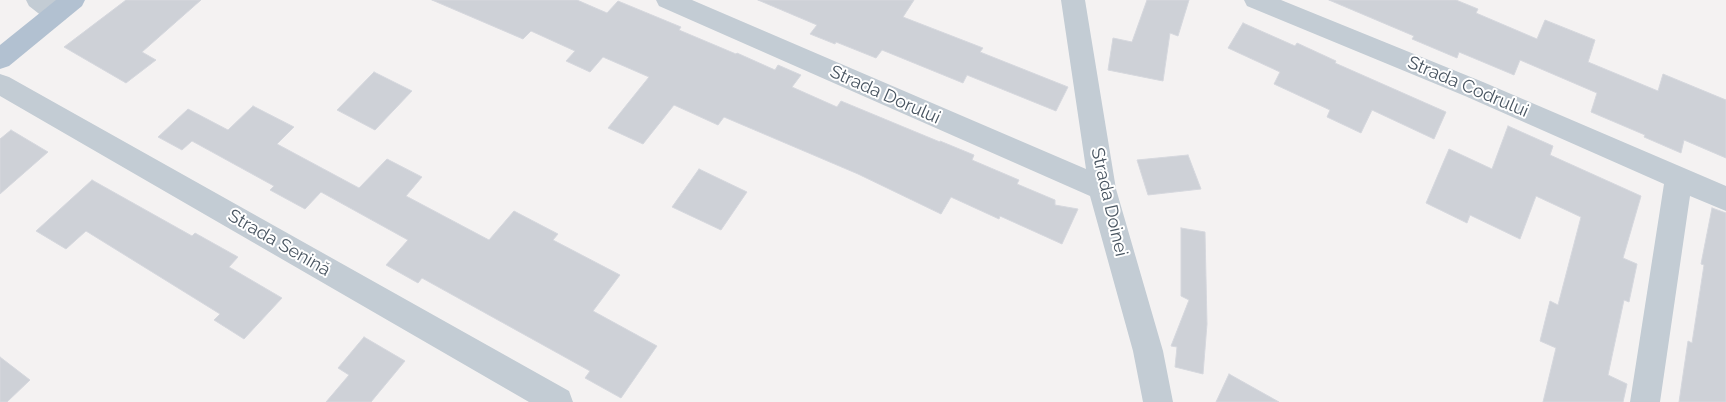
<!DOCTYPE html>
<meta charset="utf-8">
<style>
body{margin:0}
canvas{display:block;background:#f4f2f2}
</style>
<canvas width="1726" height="402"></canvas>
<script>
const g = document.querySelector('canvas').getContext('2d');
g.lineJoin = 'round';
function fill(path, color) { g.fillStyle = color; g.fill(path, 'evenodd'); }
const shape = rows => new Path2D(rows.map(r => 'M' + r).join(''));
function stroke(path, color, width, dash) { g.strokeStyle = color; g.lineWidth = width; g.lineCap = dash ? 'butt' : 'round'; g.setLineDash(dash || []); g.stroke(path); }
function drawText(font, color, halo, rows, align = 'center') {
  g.font = font + ' Raleway,sans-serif'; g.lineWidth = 4; g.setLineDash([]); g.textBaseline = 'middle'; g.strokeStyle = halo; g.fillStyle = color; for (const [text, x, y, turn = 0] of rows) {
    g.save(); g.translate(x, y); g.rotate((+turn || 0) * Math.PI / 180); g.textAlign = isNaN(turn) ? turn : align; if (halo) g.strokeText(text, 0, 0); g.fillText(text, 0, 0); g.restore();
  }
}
const building = shape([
 [126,0,201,0,142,52,156,60,126,83,64,47,126,0],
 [432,0,577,0,607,13,618,1,681,27,679,30,736,54,737,53,775,70,778,65,801,75,792,87,837,107,841,101,940,142,940,141,974,155,972,160,1019,180,1017,184,1055,200,1055,205,1078,209,1062,244,1000,216,999,219,951,197,941,214,858,174,724,117,718,125,674,105,643,144,608,128,649,77,603,57,590,72,566,61,575,51,531,31,523,39,432,0],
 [758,0,914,0,903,17,983,48,980,52,1068,87,1056,111,967,75,963,83,882,50,876,58,836,42,835,44,810,34,817,25,758,0],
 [1147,0,1189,0,1178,36,1170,33,1163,81,1108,70,1113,38,1132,42,1147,0],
 [1329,0,1456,0,1478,9,1476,13,1537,39,1545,20,1595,40,1588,62,1658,91,1663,74,1726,100,1726,158,1684,140,1681,153,1644,137,1645,135,1591,112,1597,93,1520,60,1514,75,1459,52,1457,58,1412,39,1414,36,1329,0],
 [1243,23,1295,46,1297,43,1336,61,1335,63,1446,112,1434,139,1372,110,1361,133,1327,117,1330,110,1274,84,1280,72,1228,48,1243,23],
 [374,72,412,91,375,130,337,110,374,72],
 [253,106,294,127,277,144,359,188,387,159,422,177,406,196,489,240,514,211,558,234,553,240,620,275,593,311,657,346,621,398,585,378,590,371,422,278,418,283,386,265,408,240,321,192,305,209,270,190,274,186,192,141,182,150,158,137,188,109,228,130,253,106],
 [1508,126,1553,146,1550,155,1641,196,1623,258,1637,264,1629,302,1624,300,1608,375,1627,384,1623,402,1543,402,1556,348,1540,341,1550,301,1558,305,1581,217,1536,196,1520,239,1470,215,1467,223,1426,203,1449,149,1492,169,1508,126],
 [11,130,48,152,0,194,0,139,11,130],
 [1188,155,1201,189,1148,195,1137,160,1188,155],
 [699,169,747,192,721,230,672,207,699,169],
 [92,180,192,236,195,233,238,257,229,267,282,298,244,339,214,320,220,314,86,231,66,249,36,231,92,180],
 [1712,208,1726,213,1726,402,1679,402,1688,341,1692,343,1704,265,1701,264,1712,208],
 [1181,228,1205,232,1207,324,1203,374,1175,367,1177,347,1171,346,1189,300,1181,296,1181,228],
 [364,337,405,361,371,402,326,402,349,375,338,368,364,337],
 [0,357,30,380,7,402,0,402,0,357],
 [1229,374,1279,402,1216,402,1229,374]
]);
const minor = shape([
 [26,0,56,0,65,6,68,13,65,20,56,22,47,20,29,6,26,0],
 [656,0,692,0,1086,169,1061,0,1085,0,1116,189,1163,351,1173,402,1143,402,1133,351,1090,196,659,6,656,0],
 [1244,0,1281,0,1483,82,1726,186,1726,211,1690,196,1660,402,1630,402,1664,184,1465,96,1247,6,1244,0],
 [0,74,9,77,569,391,573,402,529,402,0,96,0,74]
]);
const major = shape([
 [56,0,85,0,82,6,9,66,0,69,0,45,56,0]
]);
const streetNames = [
 ["Strada Codrului",1468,87,23],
 ["Strada Dorului",885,95,24],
 ["Strada Doinei",1109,202,77],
 ["Strada Senină",279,243,30]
];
fill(building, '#ced1d7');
stroke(building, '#d6d8de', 1);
fill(minor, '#c3ccd4');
fill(major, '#b2c1d1');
drawText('18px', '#495561', '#fff', streetNames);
</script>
